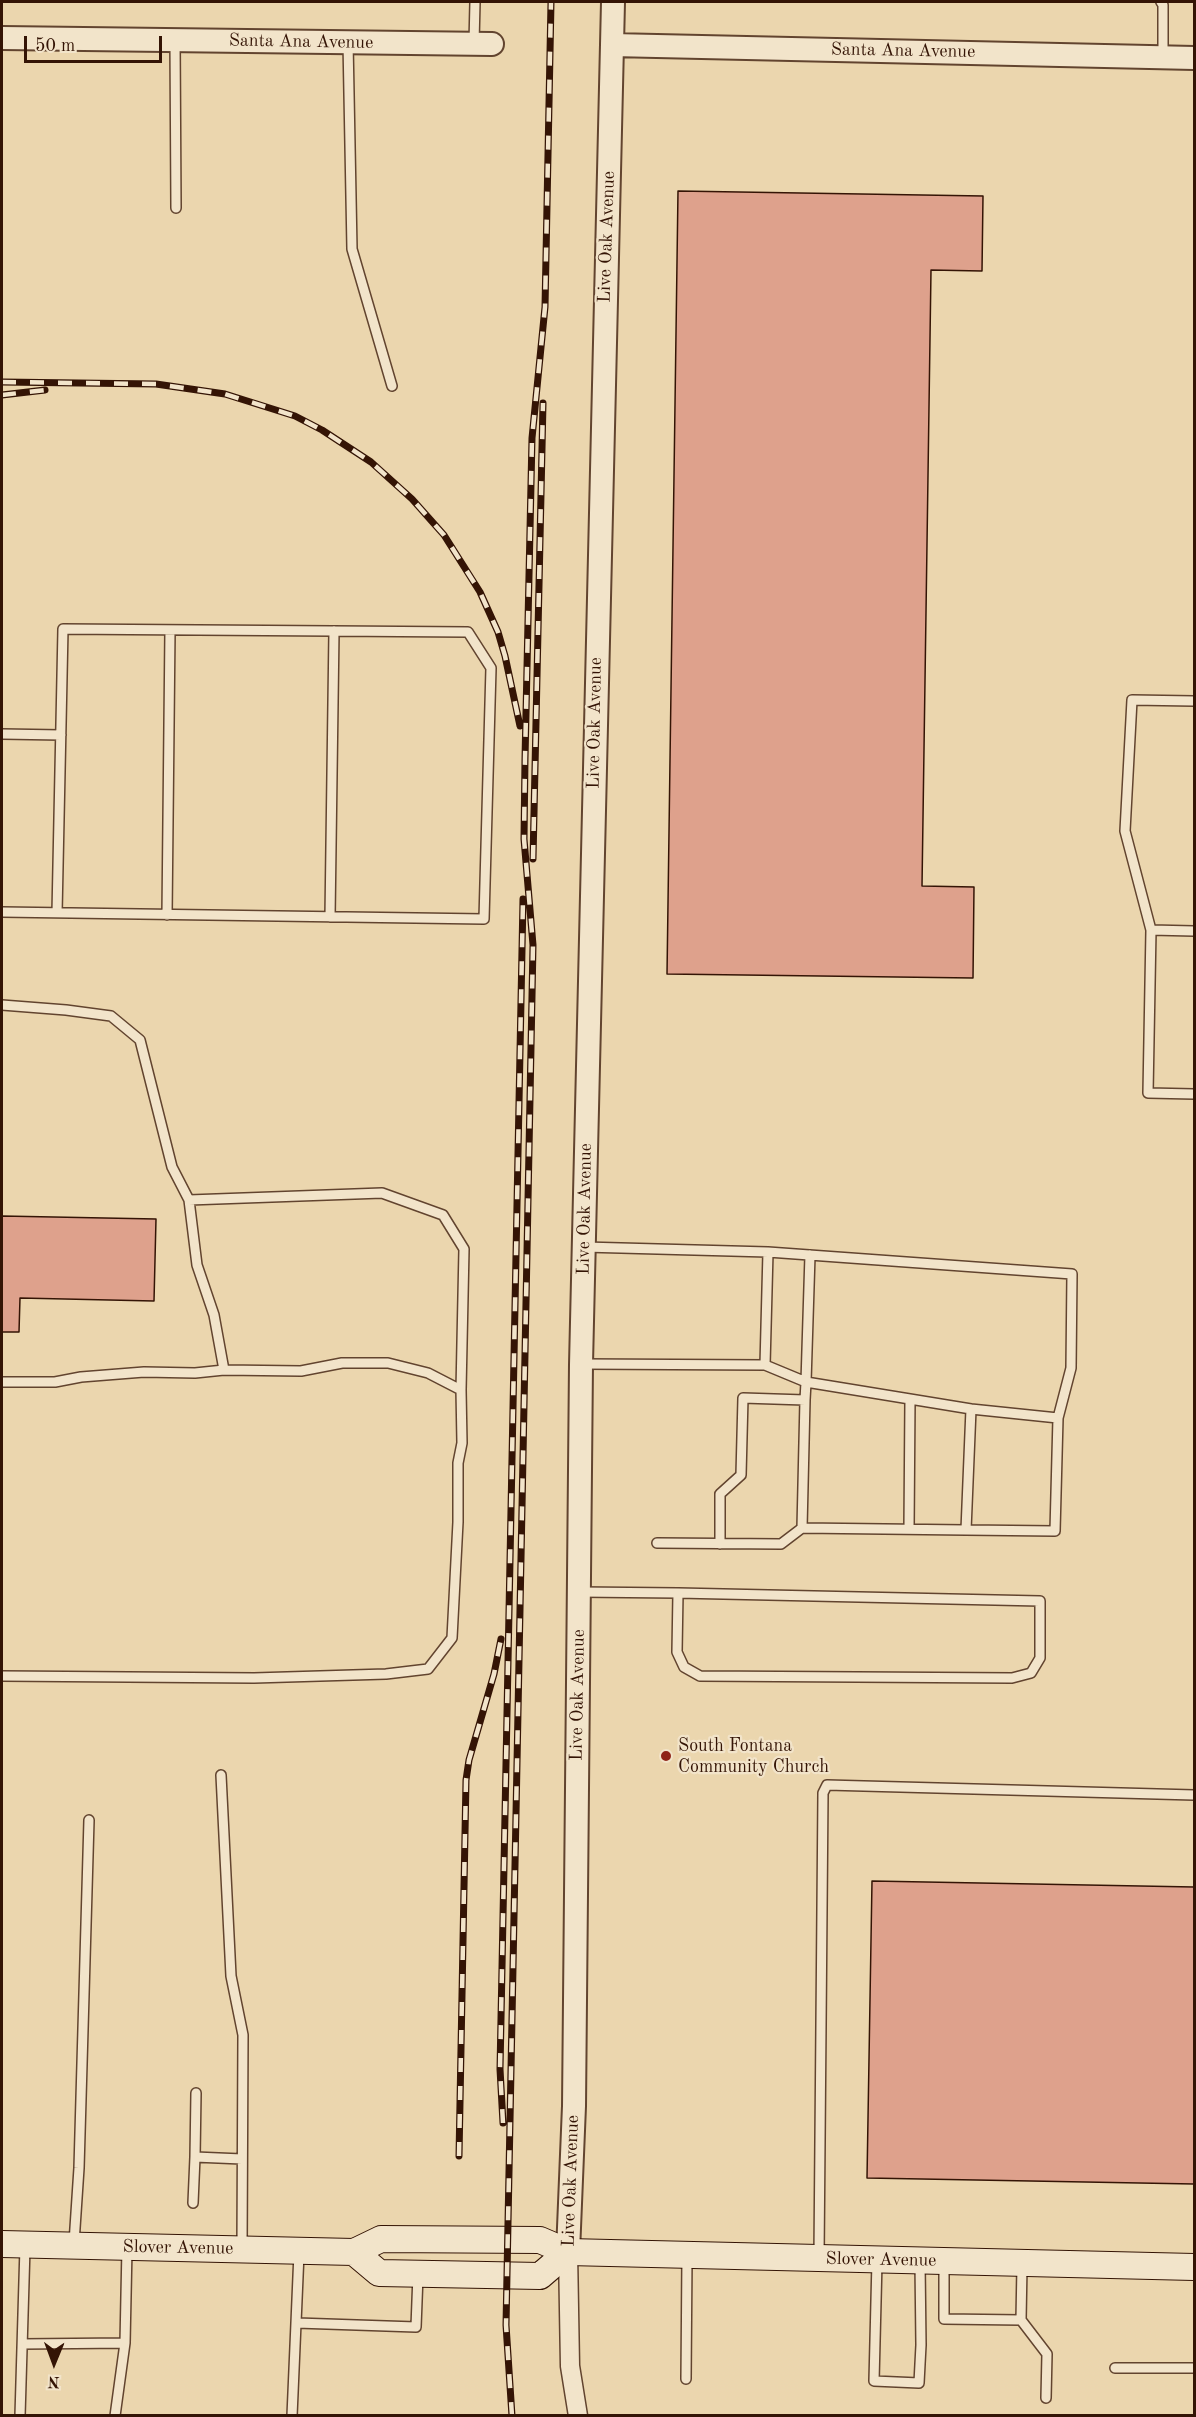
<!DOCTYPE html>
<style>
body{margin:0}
#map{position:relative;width:1196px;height:2417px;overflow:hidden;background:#ebd6ae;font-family:"Old Standard TT",serif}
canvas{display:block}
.frame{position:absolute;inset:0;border:3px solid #341405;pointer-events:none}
.north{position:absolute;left:24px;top:2333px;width:60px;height:60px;-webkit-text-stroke:4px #f2e4ca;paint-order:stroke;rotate:181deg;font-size:16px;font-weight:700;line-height:24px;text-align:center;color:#341405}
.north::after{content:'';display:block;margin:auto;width:21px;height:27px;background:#341405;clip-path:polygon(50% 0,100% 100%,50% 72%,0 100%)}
.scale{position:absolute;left:24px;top:36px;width:138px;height:27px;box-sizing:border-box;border:3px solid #341405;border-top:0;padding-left:8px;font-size:18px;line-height:21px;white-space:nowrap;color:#341405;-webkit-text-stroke:4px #f2e4ca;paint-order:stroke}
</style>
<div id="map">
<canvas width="1196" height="2417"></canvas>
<div class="frame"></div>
<div class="north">N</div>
<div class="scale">50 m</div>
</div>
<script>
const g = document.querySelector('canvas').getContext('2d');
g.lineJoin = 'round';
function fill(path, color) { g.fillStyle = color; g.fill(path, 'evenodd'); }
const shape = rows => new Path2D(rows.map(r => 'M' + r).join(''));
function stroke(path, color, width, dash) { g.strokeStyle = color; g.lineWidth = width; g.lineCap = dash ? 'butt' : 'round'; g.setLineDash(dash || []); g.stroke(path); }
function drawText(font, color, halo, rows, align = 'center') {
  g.font = font + ' "Old Standard TT",serif'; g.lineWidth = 4.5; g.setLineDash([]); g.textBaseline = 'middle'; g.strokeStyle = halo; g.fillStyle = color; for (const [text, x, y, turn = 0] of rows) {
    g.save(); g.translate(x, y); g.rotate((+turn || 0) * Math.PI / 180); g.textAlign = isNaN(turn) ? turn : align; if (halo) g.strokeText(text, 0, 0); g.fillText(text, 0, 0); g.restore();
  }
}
const building = shape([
 [678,191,983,196,982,271,931,270,922,886,974,887,973,978,667,974,678,191],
 [2,1216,156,1219,154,1301,20,1298,19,1332,2,1332,2,1216],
 [872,1881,1194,1887,1194,2184,867,2178,872,1881]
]);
const service = shape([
 [1161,2,1163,5,1163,57],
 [175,40,176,208],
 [348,42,352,249,392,386],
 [474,43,475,2],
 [1194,701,1132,700,1125,831,1151,930,1148,1093,1194,1094],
 [2,734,61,735],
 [2,912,484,919,491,668,468,632,63,629,57,913],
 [167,915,170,630],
 [330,917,334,631],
 [1151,930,1194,931],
 [2,1005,66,1010,111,1016,140,1040,172,1167,189,1200,197,1265,214,1315,224,1370,195,1373,144,1372,81,1377,55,1382,2,1382],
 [189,1200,382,1193,443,1215,464,1249,461,1390],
 [768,1252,1072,1274,1071,1368,1058,1418],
 [582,1364,765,1365,768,1252,584,1247],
 [765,1365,806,1382,971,1409,966,1530,802,1528,805,1400,806,1382,810,1255],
 [909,1529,910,1399],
 [966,1530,1055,1531,1058,1418,971,1409],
 [657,1543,781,1544,802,1528],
 [720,1544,720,1494,741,1475,743,1398,805,1400],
 [579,1592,678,1593,677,1652,684,1667,700,1676,1012,1678,1031,1673,1040,1658,1040,1601,678,1593],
 [2,1676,254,1678,386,1674,428,1669,452,1638,458,1522,458,1463,462,1443,461,1390,428,1373,388,1363,342,1363,301,1371,224,1370],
 [221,1775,231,1976,243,2035,242,2247],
 [196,2093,195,2157,242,2159],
 [193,2203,195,2157],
 [74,2243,79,2168,89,1820],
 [819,2256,823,1793,827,1785,1194,1795],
 [877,2261,874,2381,919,2383,921,2345,920,2263],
 [944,2264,944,2319,1021,2320,1022,2266],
 [1021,2320,1047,2354,1046,2398],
 [297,2323,416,2327,418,2275],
 [23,2344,125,2343],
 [1115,2368,1194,2368],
 [686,2379,687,2257],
 [20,2416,25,2247],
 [115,2416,125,2343,127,2248],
 [292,2416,299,2253]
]);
const minor = shape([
 [568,2252,570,2366,578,2416]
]);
const tertiary = shape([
 [2,38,492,44],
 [612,45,1194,58],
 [568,2252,574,2106,581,1364,613,2]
]);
const secondary = shape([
 [2,2244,354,2252,381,2239,540,2240,568,2252,1194,2267],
 [354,2252,379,2273,540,2276,568,2252]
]);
const rail = shape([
 [2,382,156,384,225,394,295,416,322,430,371,462,412,499,444,535,480,592,498,632,505,656,520,726],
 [2,395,45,390],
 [533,859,543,403],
 [503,2123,500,2069,523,899],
 [459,2156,466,1780,469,1760,494,1674,501,1639],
 [512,2416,506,2325,533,945,524,839,525,759,532,438,545,307,551,2]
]);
const markers = [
 [666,1756,6,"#8f2418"]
];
const streetNames = [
 ["Santa Ana Avenue",301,42,1],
 ["Santa Ana Avenue",903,51,1],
 ["Live Oak Avenue",607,237,-88],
 ["Live Oak Avenue",595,723,-89],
 ["Live Oak Avenue",585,1209,-89],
 ["Live Oak Avenue",578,1695,-89],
 ["Live Oak Avenue",571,2181,-88],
 ["Slover Avenue",178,2248,1],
 ["Slover Avenue",881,2260,1]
];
const poiNames = [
 ["South Fontana",678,1746],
 ["Community Church",678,1767]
];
fill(building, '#dea18c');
stroke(building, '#341405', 1.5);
stroke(service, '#62442f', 12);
stroke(minor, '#62442f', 21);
stroke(tertiary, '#62442f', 26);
stroke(secondary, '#341405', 28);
stroke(service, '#f2e4ca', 9);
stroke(minor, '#f2e4ca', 18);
stroke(tertiary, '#f2e4ca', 22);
stroke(secondary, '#f2e4ca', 26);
stroke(rail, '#341405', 7);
stroke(rail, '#f2e4ca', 4.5, [14]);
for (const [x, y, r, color] of markers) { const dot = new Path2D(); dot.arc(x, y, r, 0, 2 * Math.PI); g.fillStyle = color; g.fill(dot); stroke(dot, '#f2e4ca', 2); }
drawText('18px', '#341405', '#f2e4ca', streetNames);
drawText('18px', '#341405', '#f2e4ca', poiNames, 'left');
</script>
